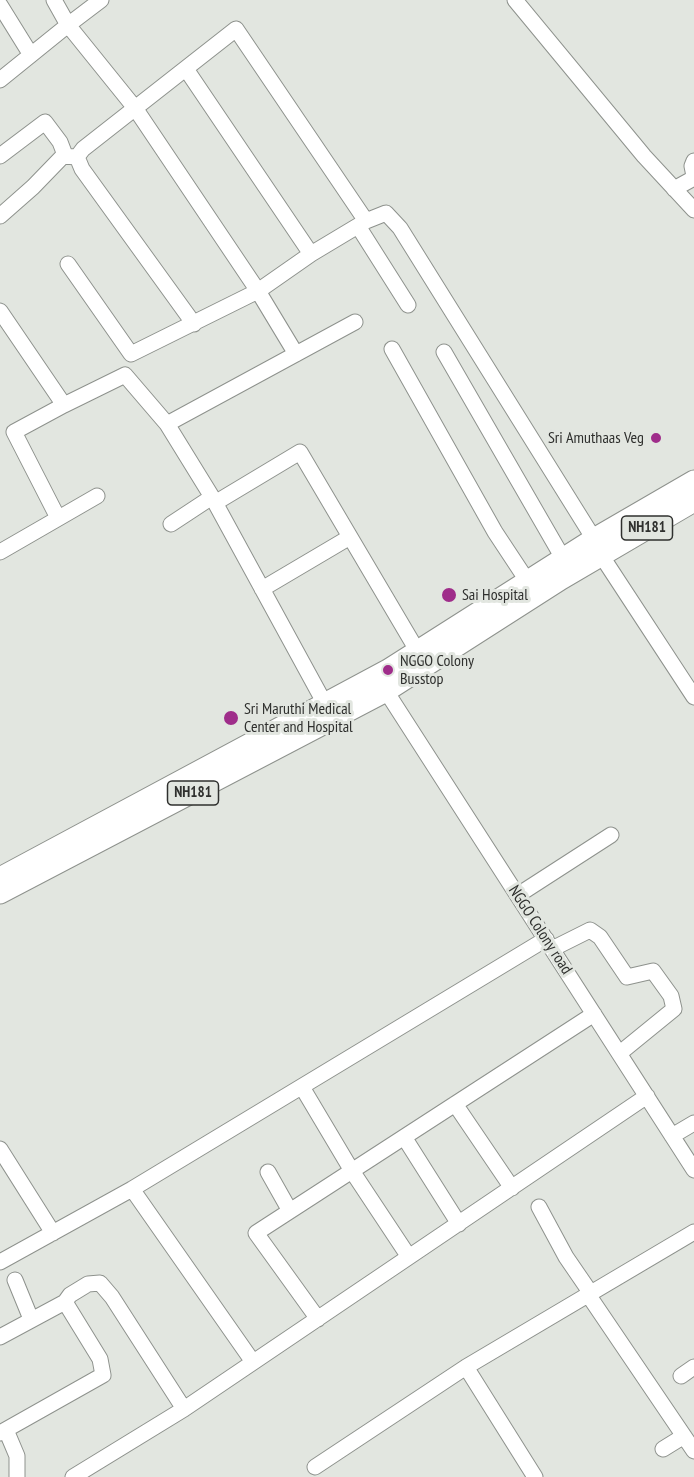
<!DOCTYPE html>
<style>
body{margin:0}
canvas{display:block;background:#e2e6e0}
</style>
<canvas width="694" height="1477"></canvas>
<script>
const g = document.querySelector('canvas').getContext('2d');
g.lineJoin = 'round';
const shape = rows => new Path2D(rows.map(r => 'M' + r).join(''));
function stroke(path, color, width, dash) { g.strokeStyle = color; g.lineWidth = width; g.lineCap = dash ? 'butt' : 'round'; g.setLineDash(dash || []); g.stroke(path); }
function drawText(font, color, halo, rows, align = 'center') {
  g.font = font + ' "PT Sans Narrow",sans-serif'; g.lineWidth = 6; g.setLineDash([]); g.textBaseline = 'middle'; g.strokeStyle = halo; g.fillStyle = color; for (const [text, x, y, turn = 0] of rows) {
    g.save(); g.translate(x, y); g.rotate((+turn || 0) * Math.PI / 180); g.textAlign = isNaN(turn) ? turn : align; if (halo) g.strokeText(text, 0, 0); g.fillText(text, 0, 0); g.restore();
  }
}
const minor = shape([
 [54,0,68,25,101,0],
 [515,0,644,156,694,210],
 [0,5,31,55],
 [186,69,311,254],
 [0,80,68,25,135,108,258,291,296,354],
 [0,156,45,122,60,142,65,155],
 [77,157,83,149,236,29,366,221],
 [77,157,82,169,194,324],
 [694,161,692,166,694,176],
 [674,189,694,178],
 [0,216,33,187,63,156,77,157],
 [358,226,408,305],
 [68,264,131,354,258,291,311,254,366,221,386,213,400,228,594,539],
 [0,311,64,405,125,375,167,424,212,497,325,704],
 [392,349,495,532,528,582],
 [444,352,564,560],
 [167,424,355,322],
 [215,503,300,452,418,652],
 [57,516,14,432,64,405],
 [171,524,212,497],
 [0,552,97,496],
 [601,555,694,697],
 [262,589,350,537],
 [386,691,694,1170],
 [518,895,611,835],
 [552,949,590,930,600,937,627,977,653,971,671,996,674,1009,620,1053],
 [302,1087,352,1171,409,1257],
 [455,1104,512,1188],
 [672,1136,694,1123],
 [404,1137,459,1224],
 [0,1149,53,1233],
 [268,1172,290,1211],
 [132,1189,253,1362],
 [539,1207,566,1257,590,1292],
 [0,1262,132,1189,546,939],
 [15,1280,31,1319],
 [587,1293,694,1451],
 [318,1319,256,1233,594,1014],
 [0,1337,65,1302,70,1295,88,1284,100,1283,112,1297,184,1409],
 [466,1367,535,1477],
 [681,1376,694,1367],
 [6,1430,17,1456,17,1477],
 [0,1433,103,1375,100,1359,65,1302],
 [663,1449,684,1436],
 [315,1467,466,1367,694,1232],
 [73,1477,184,1409,647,1096]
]);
const highway = shape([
 [0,878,388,670,594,539,694,481],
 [0,893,386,691,561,579,694,501]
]);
const markers = [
 [656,438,6,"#9f2d8a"],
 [449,595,8,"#9f2d8a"],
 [388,670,6,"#9f2d8a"],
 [231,718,8,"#9f2d8a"]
];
const shields = [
 [647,528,51],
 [193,793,51]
];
const shieldNames = [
 ["NH181",647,528],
 ["NH181",193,793]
];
const poiNames = [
 ["Sri Amuthaas Veg",644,438,"right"],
 ["Sai Hospital",462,595],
 ["NGGO Colony",400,661],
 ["Busstop",400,679],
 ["Sri Maruthi Medical",244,709],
 ["Center and Hospital",244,727]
];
const streetNames = [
 ["NGGO Colony road",540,930,57]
];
stroke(minor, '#8e928d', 17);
stroke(highway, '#8e928d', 23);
stroke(minor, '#fff', 15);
stroke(highway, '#fff', 21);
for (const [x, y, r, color] of markers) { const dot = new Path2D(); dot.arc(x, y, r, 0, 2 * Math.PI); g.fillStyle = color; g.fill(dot); stroke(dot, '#e2e6e0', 2); }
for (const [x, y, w] of shields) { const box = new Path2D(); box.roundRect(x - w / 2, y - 12, w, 24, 4.5); g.fillStyle = '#e2e6e0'; g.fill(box); stroke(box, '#2f302e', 1.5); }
drawText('bold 15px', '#2f302e', null, shieldNames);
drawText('16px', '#2f302e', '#e2e6e0', poiNames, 'left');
drawText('16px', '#2f302e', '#e2e6e0', streetNames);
</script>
